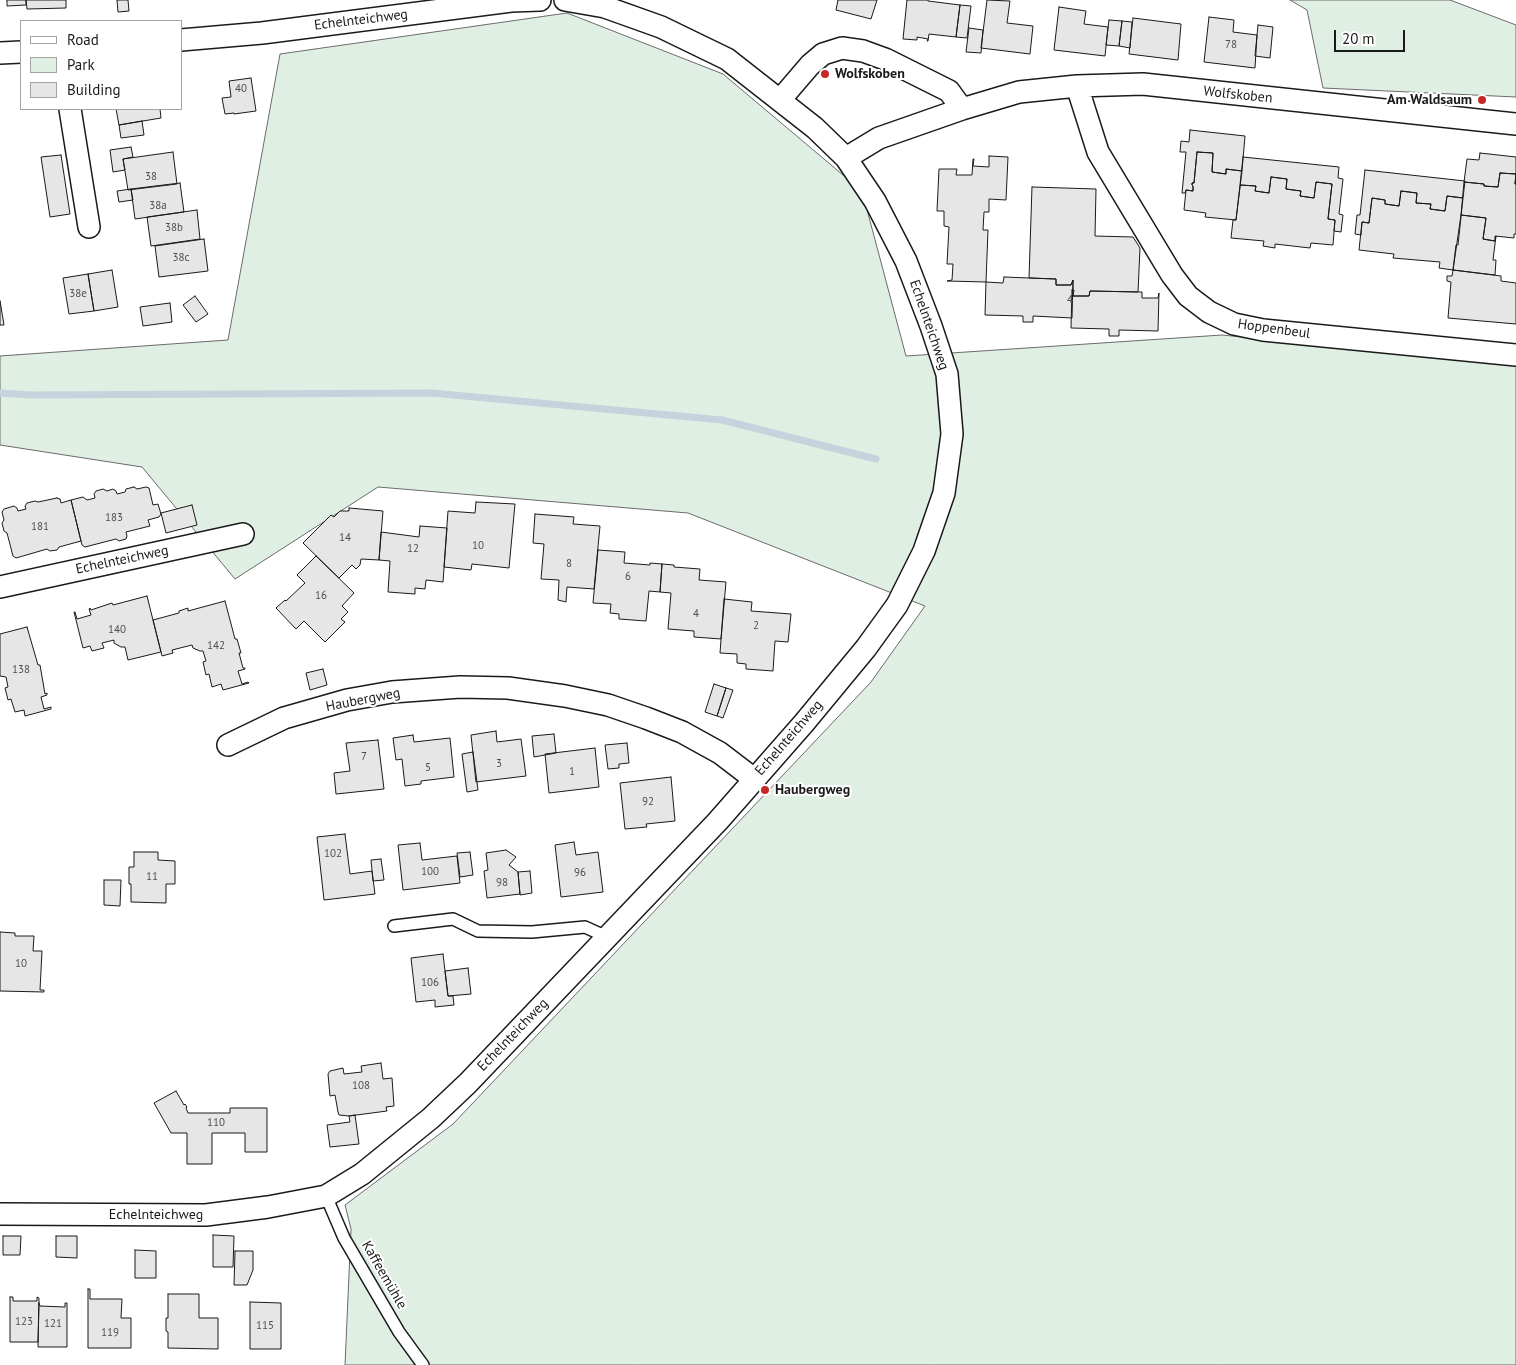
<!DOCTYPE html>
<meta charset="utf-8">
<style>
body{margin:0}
#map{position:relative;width:1516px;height:1365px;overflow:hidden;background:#fff;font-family:"PT Sans",sans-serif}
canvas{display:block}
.legend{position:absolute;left:20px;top:20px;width:162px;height:90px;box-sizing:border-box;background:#fff;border:1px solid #a3a3a3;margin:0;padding:6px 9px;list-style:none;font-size:15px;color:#1a1a1a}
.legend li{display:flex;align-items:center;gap:10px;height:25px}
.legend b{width:25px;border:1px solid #a3a3a3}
.scale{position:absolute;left:1334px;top:30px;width:71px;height:22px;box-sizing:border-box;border:2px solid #1a1a1a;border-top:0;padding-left:6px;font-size:15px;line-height:18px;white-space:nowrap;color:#1a1a1a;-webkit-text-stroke:4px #fff;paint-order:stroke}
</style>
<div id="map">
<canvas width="1516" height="1365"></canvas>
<ul class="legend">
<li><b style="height:6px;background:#fff"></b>Road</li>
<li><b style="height:14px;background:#e0efe3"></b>Park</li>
<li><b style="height:14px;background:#e6e6e6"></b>Building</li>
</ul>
<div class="scale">20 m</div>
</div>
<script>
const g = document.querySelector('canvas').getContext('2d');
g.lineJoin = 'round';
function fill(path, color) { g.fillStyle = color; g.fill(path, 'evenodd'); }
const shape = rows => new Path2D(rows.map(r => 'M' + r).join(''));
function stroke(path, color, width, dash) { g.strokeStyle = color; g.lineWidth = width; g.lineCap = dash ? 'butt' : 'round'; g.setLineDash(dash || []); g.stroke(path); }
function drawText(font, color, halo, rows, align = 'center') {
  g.font = font + ' "PT Sans",sans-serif'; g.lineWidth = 4; g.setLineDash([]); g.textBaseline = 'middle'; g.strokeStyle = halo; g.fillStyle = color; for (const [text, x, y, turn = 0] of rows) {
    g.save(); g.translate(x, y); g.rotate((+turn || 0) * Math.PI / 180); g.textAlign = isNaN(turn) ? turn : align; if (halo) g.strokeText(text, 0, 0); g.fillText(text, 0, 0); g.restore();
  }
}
const green = shape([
 [1290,0,1450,0,1516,25,1516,97,1323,88,1307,10,1290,0],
 [567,13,723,74,862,191,906,356,1222,335,1516,364,1516,1365,345,1365,351,1229,345,1205,453,1124,871,682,925,606,688,513,378,487,235,579,142,467,0,445,0,356,228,340,280,54,567,13]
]);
const stream = shape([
 [0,393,30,395,432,393,722,420,876,459]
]);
const building = shape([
 [7,0,26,0,26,5,7,6,7,0],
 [26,0,66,0,66,8,27,9,26,0],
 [117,0,128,0,129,11,118,12,117,0],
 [838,0,877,0,871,19,836,10,838,0],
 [907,0,928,0,928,1,960,5,956,37,929,34,928,41,927,41,928,39,917,37,917,40,903,39,907,0],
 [987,0,1010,1,1007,23,1033,26,1030,54,981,48,987,0],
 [960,5,971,6,967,38,956,37,960,5],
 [1059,7,1086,11,1084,24,1108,27,1105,56,1054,50,1059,7],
 [1209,17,1234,20,1233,32,1257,35,1255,68,1204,62,1209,17],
 [1133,18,1181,24,1178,60,1129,54,1133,18],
 [1109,20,1122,21,1119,46,1106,45,1109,20],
 [1122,21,1132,22,1130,48,1119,46,1122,21],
 [1258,25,1273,27,1270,58,1255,56,1258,25],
 [969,28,983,30,981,53,966,52,969,28],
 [251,78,256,111,234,114,234,113,225,114,222,98,231,97,229,81,251,78],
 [116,109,160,109,161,118,119,125,116,109],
 [142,121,144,135,121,138,119,125,142,121],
 [1190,130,1245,136,1242,171,1226,169,1226,174,1212,172,1213,153,1197,152,1194,183,1192,183,1192,185,1193,186,1193,191,1186,190,1185,193,1182,193,1186,152,1180,152,1181,141,1189,142,1190,130],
 [131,147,133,157,123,159,125,170,113,172,110,150,131,147],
 [173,152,177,184,128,190,123,159,173,152],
 [1197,152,1213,153,1212,172,1226,174,1226,169,1242,171,1236,220,1205,217,1206,213,1184,210,1186,190,1193,191,1193,186,1192,185,1192,183,1194,183,1197,152],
 [1480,153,1516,157,1516,184,1515,184,1516,174,1500,173,1498,187,1484,186,1484,184,1464,182,1467,159,1479,160,1480,153],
 [61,155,70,214,50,217,41,157,61,155],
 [989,156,1008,157,1006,200,989,199,989,212,984,212,983,230,988,230,986,282,947,281,952,280,953,264,947,264,949,227,944,226,944,211,937,211,939,169,957,169,956,175,972,175,973,159,974,159,973,166,989,167,989,156],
 [1243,157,1339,167,1338,178,1343,179,1339,214,1343,215,1341,232,1334,231,1335,220,1328,219,1332,184,1316,182,1314,198,1300,196,1301,191,1286,189,1287,179,1271,177,1269,193,1255,191,1256,186,1240,185,1243,157],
 [1365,170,1465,181,1463,198,1447,196,1445,211,1430,209,1431,204,1416,203,1417,193,1401,191,1399,206,1385,204,1385,200,1372,198,1369,223,1362,222,1361,235,1355,234,1357,215,1360,215,1365,170],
 [1500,173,1516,174,1515,184,1516,184,1516,234,1514,234,1514,238,1495,236,1495,241,1483,239,1486,218,1461,215,1464,182,1484,184,1484,186,1498,187,1500,173],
 [1271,177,1287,179,1286,189,1301,191,1300,196,1314,198,1316,182,1332,184,1328,219,1335,220,1333,245,1311,243,1310,248,1275,244,1275,248,1263,246,1264,241,1231,238,1233,220,1236,220,1240,185,1256,186,1255,191,1269,193,1271,177],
 [180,183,184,212,135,219,131,189,180,183],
 [1032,187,1096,189,1095,236,1133,237,1140,248,1138,292,1090,291,1089,296,1073,296,1073,280,1071,285,1056,285,1056,279,1029,278,1032,187],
 [131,189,133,200,119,202,117,191,131,189],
 [1401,191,1417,193,1416,203,1431,204,1430,209,1445,211,1447,196,1463,198,1458,245,1456,245,1453,270,1439,268,1440,262,1393,258,1394,254,1359,250,1362,222,1369,223,1372,198,1385,200,1385,204,1399,206,1401,191],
 [197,210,200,239,151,246,147,217,197,210],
 [1461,215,1486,218,1483,239,1495,241,1496,236,1493,260,1496,260,1495,275,1453,270,1461,215],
 [204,239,208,271,159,277,155,246,204,239],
 [112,270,118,307,94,311,88,274,112,270],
 [1453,270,1501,276,1501,281,1516,283,1516,324,1448,318,1451,282,1447,281,1447,276,1452,276,1453,270],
 [88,274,94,311,69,314,63,278,88,274],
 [1004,277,1056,279,1056,285,1071,285,1073,280,1072,318,1033,316,1033,322,1023,322,1023,316,985,315,986,282,1003,283,1004,277],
 [1072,290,1074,290,1073,296,1089,296,1090,291,1142,292,1142,298,1158,298,1159,293,1158,331,1119,330,1119,336,1109,336,1109,329,1071,328,1072,290],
 [195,296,208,314,196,322,183,305,195,296],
 [0,301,4,325,0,325,0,301],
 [170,303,172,322,143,326,140,307,170,303],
 [134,487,137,489,146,487,149,488,153,505,158,504,161,514,159,517,148,520,150,526,126,532,127,536,126,539,119,541,116,539,85,547,82,545,71,500,83,497,87,500,95,498,94,494,96,491,103,489,107,491,113,489,116,491,117,494,125,492,126,489,134,487],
 [57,498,60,499,61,503,71,500,81,541,59,547,57,550,50,551,47,549,16,558,13,556,7,533,4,531,2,523,4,520,2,512,4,509,14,506,17,508,18,511,26,509,25,506,27,503,35,501,38,502,57,498],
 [476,502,515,504,509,568,472,564,471,570,444,567,448,511,475,513,476,502],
 [192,505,197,525,166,533,161,513,192,505],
 [349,508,383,511,379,560,361,559,360,565,356,569,352,565,339,578,303,543,331,515,334,517,340,511,349,511,349,508],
 [535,514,574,517,573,524,600,526,594,589,567,587,566,602,558,600,559,580,541,579,544,544,533,543,535,514],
 [420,526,447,528,443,582,426,580,425,589,415,588,415,594,388,592,390,561,379,560,381,532,419,537,420,526],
 [598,550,625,552,624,563,650,565,650,563,662,564,660,592,649,591,646,621,619,619,619,614,610,613,611,604,593,603,598,550],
 [316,556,354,593,342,606,348,612,341,619,345,622,325,642,304,621,296,629,276,608,285,600,286,601,305,583,297,575,316,556],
 [662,564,674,565,674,567,700,569,699,580,726,582,721,639,694,637,694,631,668,629,671,593,660,592,662,564],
 [147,596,161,652,128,660,125,647,121,647,114,643,114,640,102,643,104,648,92,651,90,646,83,648,74,612,75,612,77,619,91,615,89,609,90,608,91,610,112,603,113,605,147,596],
 [724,599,752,602,751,611,791,614,788,642,775,641,773,671,746,669,746,664,737,663,737,654,720,653,724,599],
 [225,601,235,639,237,639,241,653,239,653,243,668,245,668,245,669,238,671,242,684,248,682,249,683,223,690,221,684,212,687,209,674,206,675,203,662,206,661,203,651,200,651,193,648,192,645,172,650,173,653,162,656,153,620,179,613,179,611,188,608,188,611,225,601],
 [27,627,38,665,40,665,45,694,47,693,47,695,41,697,44,709,51,707,51,709,25,716,24,710,15,712,11,699,8,700,5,688,8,687,6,677,0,676,0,634,27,627],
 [323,669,327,685,310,690,306,673,323,669],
 [714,684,726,688,717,716,705,712,714,684],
 [726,688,733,690,723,718,717,716,726,688],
 [496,731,497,742,521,739,526,776,476,782,471,735,496,731],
 [554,734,556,753,534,757,532,736,554,734],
 [413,735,414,742,450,738,454,777,421,781,421,784,405,786,402,759,396,760,393,738,413,735],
 [378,740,384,789,336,794,334,773,350,771,346,743,378,740],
 [627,743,629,763,619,764,619,768,608,769,605,745,627,743],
 [595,748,599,787,549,793,545,754,595,748],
 [473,752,478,790,467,792,462,754,473,752],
 [671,777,675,821,646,824,647,827,625,829,620,783,671,777],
 [345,834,350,874,372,871,375,894,324,900,317,837,345,834],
 [574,842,576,855,598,852,603,892,561,897,555,845,574,842],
 [420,843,422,860,457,856,460,883,403,890,398,845,420,843],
 [506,850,516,857,509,865,518,872,520,894,487,898,484,871,488,870,486,853,506,850],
 [134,852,158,852,158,860,175,861,175,884,166,884,166,903,131,902,131,884,129,884,129,867,134,867,134,852],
 [470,852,473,875,460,877,457,853,470,852],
 [381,859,384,880,373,881,371,860,381,859],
 [530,871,532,893,520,895,518,872,530,871],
 [104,880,121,880,120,906,104,905,104,880],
 [0,932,15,933,15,936,34,936,33,951,42,951,40,990,44,990,44,992,0,991,0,932],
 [443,954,448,996,453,996,454,1005,435,1007,435,1000,416,1002,411,958,443,954],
 [468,968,471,994,448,996,445,971,468,968],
 [381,1063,383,1079,392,1078,394,1106,386,1107,387,1111,349,1116,339,1115,338,1112,335,1095,330,1096,328,1074,330,1071,343,1068,344,1074,362,1072,361,1066,381,1063],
 [176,1091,184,1105,185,1104,187,1107,186,1108,188,1113,230,1113,230,1108,267,1108,267,1152,245,1152,245,1133,212,1133,212,1164,187,1164,187,1133,171,1133,154,1103,176,1091],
 [355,1115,359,1144,330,1147,327,1125,350,1122,349,1116,355,1115],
 [213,1235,234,1236,233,1267,213,1267,213,1235],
 [3,1236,21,1236,20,1255,3,1255,3,1236],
 [56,1236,77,1236,77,1258,56,1257,56,1236],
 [135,1250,156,1251,156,1278,135,1278,135,1250],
 [235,1251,253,1251,253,1270,247,1285,234,1285,235,1251],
 [88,1289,90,1289,90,1299,122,1299,121,1318,131,1318,131,1348,88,1348,88,1289],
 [168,1294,199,1294,199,1318,218,1318,218,1349,168,1348,168,1332,166,1331,166,1318,168,1318,168,1294],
 [10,1297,13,1297,13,1301,37,1301,37,1297,39,1298,38,1342,10,1342,10,1297],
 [250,1302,281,1303,281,1349,250,1349,250,1302],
 [39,1303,40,1306,65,1307,65,1303,67,1303,67,1347,38,1347,39,1303]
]);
const lane = shape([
 [394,926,453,919,478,931,532,932,585,927,607,937],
 [326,1196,344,1238,399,1332,423,1365]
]);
const street = shape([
 [181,40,262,33,511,1,540,0],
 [0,53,21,52],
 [1077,86,1098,152,1172,275,1188,296,1209,312,1234,324,1263,330,1516,355],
 [780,100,810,65,823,54,842,48,863,51,885,59,949,91,962,109],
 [70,109,89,227],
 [846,158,879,138,962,109,1019,92,1077,86,1143,84,1516,124],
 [0,587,243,534],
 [228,745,284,718,347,700,392,692,460,687,508,688,565,696,608,705,646,718,682,732,720,753,754,779],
 [0,1214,206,1215,268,1207,326,1196,362,1174,431,1118,468,1083,718,821,804,723,866,648,897,605,924,551,944,493,952,434,947,374,931,326,906,261,875,201,846,158,815,128,727,59,661,27,605,7,565,0]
]);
const markers = [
 [825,74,5,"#c62828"],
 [1482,100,5,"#c62828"],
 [765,790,5,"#c62828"]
];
const numberNames = [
 ["78",1231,45],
 ["40",241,89],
 ["38",151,177],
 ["38a",158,206],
 ["38b",174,228],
 ["38c",181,258],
 ["38e",78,294],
 ["4",1070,300],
 ["183",114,518],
 ["181",40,527],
 ["14",345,538],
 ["10",478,546],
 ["12",413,549],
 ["8",569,564],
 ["6",628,577],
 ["16",321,596],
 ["4",696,614],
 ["2",756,626],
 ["140",117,630],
 ["142",216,646],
 ["138",21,670],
 ["7",364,757],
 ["3",499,764],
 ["5",428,768],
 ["1",572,772],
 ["92",648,802],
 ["102",333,854],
 ["100",430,872],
 ["96",580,873],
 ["11",152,877],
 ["98",502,883],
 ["10",21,964],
 ["106",430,983],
 ["108",361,1086],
 ["110",216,1123],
 ["123",24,1322],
 ["121",53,1324],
 ["115",265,1326],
 ["119",110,1333]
];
const streetNames = [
 ["Echelnteichweg",361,20,-7],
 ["Wolfskoben",1238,95,6],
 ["Echelnteichweg",929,325,71],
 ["Hoppenbeul",1274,329,8],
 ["Echelnteichweg",122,560,-12],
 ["Haubergweg",363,700,-11],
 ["Echelnteichweg",789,738,-49],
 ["Echelnteichweg",513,1035,-46],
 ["Echelnteichweg",156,1215],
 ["Kaffeemühle",384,1275,60]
];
const poiNames = [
 ["Wolfskoben",835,74],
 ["Am Waldsaum",1472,100,"right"],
 ["Haubergweg",775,790]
];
fill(green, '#e0efe3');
stroke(green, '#6a6a6a', 1);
stroke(stream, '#c6d2dc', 7);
fill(building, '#e6e6e6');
stroke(building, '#1a1a1a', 1);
stroke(lane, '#1a1a1a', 14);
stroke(street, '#1a1a1a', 24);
stroke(lane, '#fff', 11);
stroke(street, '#fff', 21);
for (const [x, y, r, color] of markers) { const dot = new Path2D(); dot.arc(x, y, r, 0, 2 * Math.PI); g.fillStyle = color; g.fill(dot); stroke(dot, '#fff', 2); }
drawText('11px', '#4d4d4d', null, numberNames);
drawText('14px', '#1a1a1a', '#fff', streetNames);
drawText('bold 14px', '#1a1a1a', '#fff', poiNames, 'left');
</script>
